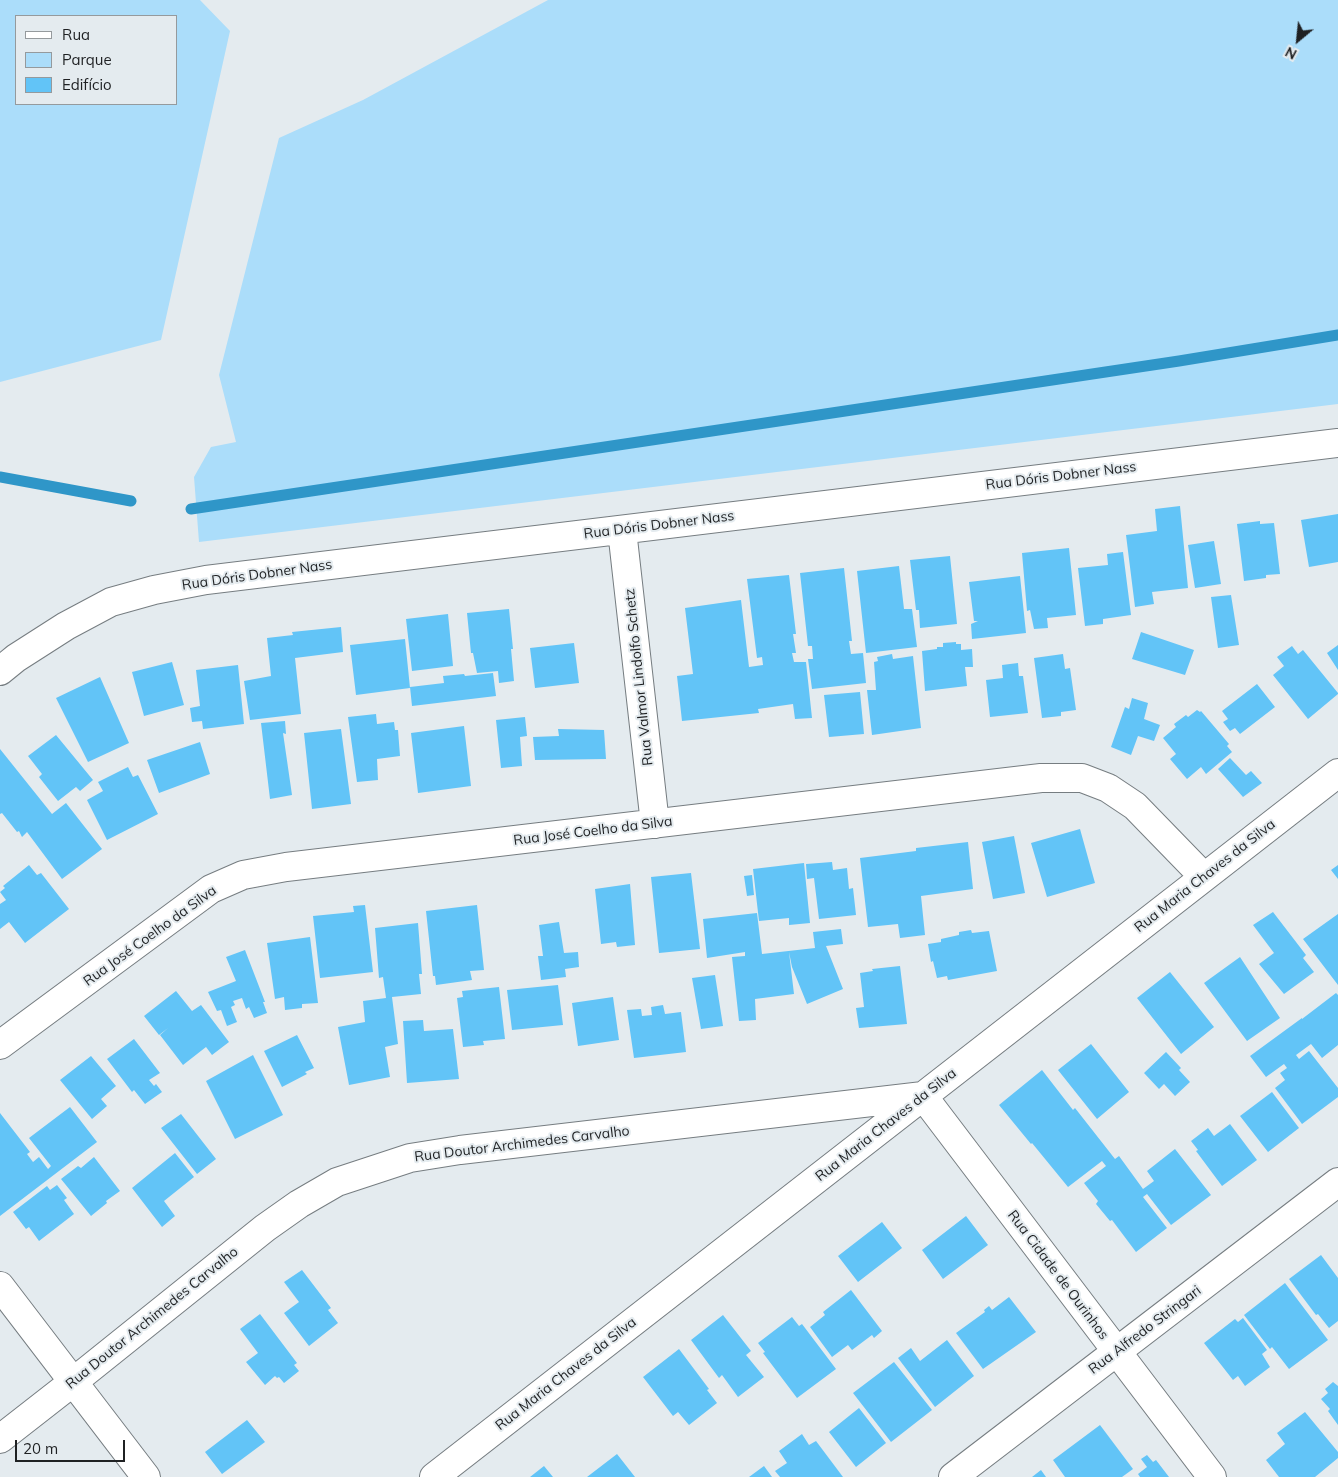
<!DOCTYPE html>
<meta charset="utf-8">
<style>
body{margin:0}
#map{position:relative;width:1338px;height:1477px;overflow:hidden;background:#e4ebef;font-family:Mulish,sans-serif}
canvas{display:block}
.legend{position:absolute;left:15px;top:15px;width:162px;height:90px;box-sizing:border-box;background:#e4ebef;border:1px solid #959a9d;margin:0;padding:6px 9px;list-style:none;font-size:15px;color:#1f2123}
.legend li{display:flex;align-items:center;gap:10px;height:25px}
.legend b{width:25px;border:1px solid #959a9d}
.north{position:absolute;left:1273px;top:15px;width:50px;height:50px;-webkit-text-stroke:4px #e4ebef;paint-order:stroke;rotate:208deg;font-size:14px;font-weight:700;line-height:20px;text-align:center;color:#1f2123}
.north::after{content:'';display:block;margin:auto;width:18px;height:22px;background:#1f2123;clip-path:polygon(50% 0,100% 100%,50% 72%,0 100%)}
.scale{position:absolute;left:15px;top:1440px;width:110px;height:22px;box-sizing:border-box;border:2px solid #1f2123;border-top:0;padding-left:6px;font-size:15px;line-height:18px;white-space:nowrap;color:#1f2123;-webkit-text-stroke:4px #e4ebef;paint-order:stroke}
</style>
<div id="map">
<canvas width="1338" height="1477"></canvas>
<ul class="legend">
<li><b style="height:6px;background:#fff"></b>Rua</li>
<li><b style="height:14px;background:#abddfa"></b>Parque</li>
<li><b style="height:14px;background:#62c4f7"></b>Edifício</li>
</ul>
<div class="north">N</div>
<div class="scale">20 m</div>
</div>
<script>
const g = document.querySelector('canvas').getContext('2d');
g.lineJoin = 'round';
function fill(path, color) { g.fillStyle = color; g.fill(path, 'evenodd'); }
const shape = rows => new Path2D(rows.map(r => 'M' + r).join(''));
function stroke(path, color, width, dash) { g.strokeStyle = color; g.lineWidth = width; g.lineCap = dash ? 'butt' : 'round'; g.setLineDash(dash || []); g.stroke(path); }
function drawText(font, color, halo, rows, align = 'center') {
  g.font = font + ' Mulish,sans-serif'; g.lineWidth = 4; g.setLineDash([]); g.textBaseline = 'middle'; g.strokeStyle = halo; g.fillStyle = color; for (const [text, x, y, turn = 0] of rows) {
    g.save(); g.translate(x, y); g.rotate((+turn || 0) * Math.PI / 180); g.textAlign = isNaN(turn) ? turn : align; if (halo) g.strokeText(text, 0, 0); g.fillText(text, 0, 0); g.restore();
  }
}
const green = shape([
 [0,0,200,0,230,31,161,340,0,382],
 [176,16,176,104,16,104,16,16],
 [548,0,1338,0,1338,404,199,542,194,477,211,447,236,442,219,375,279,138,363,100]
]);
const stream = shape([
 [0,477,131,501],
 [191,509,1179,361,1338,335]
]);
const building = shape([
 [1180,506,1188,588,1152,592,1154,604,1135,607,1126,535,1157,531,1155,509],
 [1338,514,1338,562,1309,567,1301,520],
 [1260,521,1260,524,1274,523,1280,574,1266,575,1266,578,1244,581,1237,524],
 [1214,541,1221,584,1195,588,1188,545],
 [1069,548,1076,615,1047,618,1048,628,1034,629,1030,610,1027,611,1022,553],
 [1123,552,1131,615,1103,619,1103,624,1085,626,1078,568,1108,565,1107,554],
 [950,556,957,624,920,628,919,610,916,610,910,560],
 [899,566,904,609,912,609,917,647,866,653,857,571],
 [844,568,852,641,849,641,851,654,863,653,866,683,812,689,808,659,813,659,812,646,808,646,800,573],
 [789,575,796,634,793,634,796,653,792,653,794,662,806,662,812,718,795,719,793,704,758,709,759,713,682,721,677,676,693,674,685,608,741,600,749,667,763,665,762,657,757,658,747,579],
 [1020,576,1026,633,972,639,971,624,978,621,974,621,969,582],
 [1231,595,1239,645,1218,648,1211,597],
 [509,609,513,649,511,649,514,681,499,683,498,671,477,673,473,653,471,653,467,613],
 [448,614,453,666,412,671,406,619],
 [341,627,343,652,295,658,301,714,250,720,244,681,271,676,267,638,293,635,292,632],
 [1141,632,1194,650,1185,675,1132,659],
 [405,639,410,688,356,695,350,645],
 [956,642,956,644,961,644,961,650,972,649,973,667,965,667,967,686,925,691,922,651,937,649,937,647,943,647,943,643],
 [574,643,579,683,535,688,530,648],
 [1338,645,1338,670,1327,653],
 [1292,646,1298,654,1303,650,1338,693,1338,694,1308,719,1273,675,1284,666,1277,657],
 [892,654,893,659,913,656,921,728,872,735,867,690,876,690,874,662,878,661,877,657],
 [1063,654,1065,669,1070,668,1076,710,1061,712,1061,716,1042,718,1034,658],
 [172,662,184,705,144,716,132,672],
 [1018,663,1019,676,1023,676,1028,713,990,717,986,680,1003,678,1002,665],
 [238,665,244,724,203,729,202,721,192,722,190,708,200,706,196,670],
 [493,673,496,696,412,706,410,687,444,683,443,676,464,674,465,676],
 [100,677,129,743,88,762,56,698],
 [1257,684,1275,707,1240,734,1235,728,1230,731,1223,722,1228,719,1222,711],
 [860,692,864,734,829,737,824,695],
 [1132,698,1148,703,1144,719,1160,725,1154,741,1138,736,1131,755,1111,747,1125,707,1129,709],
 [1197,710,1200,712,1201,711,1229,744,1227,746,1232,752,1206,774,1201,767,1187,779,1170,759,1176,754,1163,738,1176,727,1174,724,1186,715,1188,717],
 [376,714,377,724,394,722,395,730,398,730,400,756,377,759,378,780,357,782,348,717],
 [525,717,527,736,520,737,522,766,501,768,496,720],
 [285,721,286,734,283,733,292,795,270,799,261,723],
 [464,726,471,786,418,793,411,733],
 [341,729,351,804,312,809,304,733],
 [558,729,604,730,606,759,535,760,533,737,559,736],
 [56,735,93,780,80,791,76,787,58,801,39,777,42,774,28,756],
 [200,742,210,774,159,793,147,760],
 [0,749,52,814,66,803,102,849,62,879,27,832,22,837,19,831,17,832,2,813,0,814],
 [1230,758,1246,775,1251,771,1262,783,1243,797,1218,769],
 [128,767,133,777,138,775,158,814,107,840,87,800,103,791,98,782],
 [1080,829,1095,883,1047,897,1031,843],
 [1014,836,1025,893,993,899,982,842],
 [968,842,973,889,921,896,925,935,900,938,898,924,868,927,860,858,916,851,916,848],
 [832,862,833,870,847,868,849,889,853,888,856,915,819,919,814,878,807,879,806,864],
 [804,863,810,923,789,925,789,918,759,921,753,869],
 [29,865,37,875,41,873,69,909,25,943,9,922,0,929,0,904,6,900,0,892,5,888,3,886],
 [1338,865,1338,879,1331,870],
 [691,873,700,949,659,953,651,877],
 [752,875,754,895,747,896,744,876],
 [630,884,635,945,617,947,616,942,601,944,595,889],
 [365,905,373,972,320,978,313,916,354,912,353,906],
 [477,905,484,970,470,971,472,980,436,985,435,976,433,976,426,911],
 [1273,912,1306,955,1303,958,1314,972,1284,994,1259,964,1274,953,1253,925],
 [757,913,762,954,815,948,813,932,841,929,843,944,826,946,843,989,807,1004,792,967,789,952,794,994,755,999,756,1020,739,1021,732,957,745,956,745,952,707,958,703,919],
 [1338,914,1338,985,1303,939],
 [559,922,564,953,578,952,579,967,565,969,566,977,541,980,538,956,543,956,539,925],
 [418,923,422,974,419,974,421,994,392,997,398,1044,385,1047,390,1077,349,1085,338,1027,365,1022,363,1001,386,998,383,977,379,978,375,928],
 [971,930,972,933,989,931,997,971,948,980,947,976,937,978,933,961,931,962,928,944,941,942,941,939,959,935,959,932],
 [310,937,318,1003,302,1004,302,1008,285,1010,284,997,275,999,267,943],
 [245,950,265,1002,263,1002,267,1013,254,1018,249,1007,246,1009,242,998,233,1001,235,1005,231,1007,237,1022,227,1026,221,1010,217,1011,208,992,236,981,226,957],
 [1240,957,1280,1018,1247,1041,1204,983],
 [900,966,907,1024,859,1028,856,1008,864,1007,860,973,873,971,872,969],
 [1170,972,1214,1027,1181,1054,1137,998],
 [715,975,723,1026,701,1029,692,978],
 [558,985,563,1025,512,1030,507,990],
 [499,987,505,1039,483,1041,484,1045,463,1047,457,998,463,997,462,991],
 [176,991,192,1011,201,1005,229,1042,212,1055,206,1047,183,1065,160,1035,168,1028,159,1035,144,1016],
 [1336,993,1338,995,1338,1045,1322,1058,1311,1044,1296,1055,1299,1059,1309,1051,1338,1088,1338,1097,1302,1124,1275,1088,1285,1080,1280,1073,1287,1068,1284,1064,1266,1077,1250,1056,1302,1018,1302,1019],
 [613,997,619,1040,578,1046,572,1003],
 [663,1005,665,1014,681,1012,686,1052,634,1058,627,1010,641,1009,642,1016,652,1015,651,1007],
 [423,1020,424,1031,453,1029,459,1079,407,1083,403,1021],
 [297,1035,314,1068,305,1072,307,1074,282,1087,264,1051],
 [134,1039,160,1073,149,1080,154,1086,156,1084,162,1092,145,1104,134,1090,132,1092,107,1059],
 [1091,1044,1129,1092,1097,1119,1058,1070],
 [1166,1052,1181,1068,1179,1070,1190,1082,1175,1096,1164,1084,1159,1089,1144,1073],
 [253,1055,283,1115,235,1139,206,1081],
 [91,1056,116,1086,101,1099,107,1106,92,1119,60,1080],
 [1042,1070,1073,1110,1075,1108,1115,1159,1119,1156,1143,1189,1154,1181,1147,1171,1175,1149,1211,1195,1171,1225,1147,1194,1143,1197,1167,1228,1136,1252,1112,1220,1110,1221,1096,1204,1098,1201,1084,1183,1106,1166,1102,1161,1068,1187,1032,1143,1031,1144,999,1105],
 [1272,1092,1299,1128,1268,1152,1240,1116],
 [70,1107,97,1142,0,1216,0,1113,30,1152,27,1154,33,1162,39,1157,48,1169,51,1166,29,1138],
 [181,1114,216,1159,197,1174,161,1128],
 [1230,1124,1257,1160,1222,1186,1196,1151,1198,1150,1191,1141,1208,1128,1214,1136],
 [175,1153,194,1177,164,1201,175,1216,162,1227,132,1188],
 [94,1157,120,1191,106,1201,107,1203,91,1216,61,1179,78,1166,81,1168],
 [57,1185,67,1198,64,1200,74,1214,39,1241,29,1227,26,1229,13,1212,47,1186,50,1190],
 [966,1216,988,1245,943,1279,922,1250],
 [882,1222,902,1248,858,1282,838,1256],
 [1321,1255,1338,1278,1338,1321,1329,1328,1318,1314,1316,1315,1289,1279],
 [302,1270,331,1308,328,1310,338,1323,309,1346,284,1313,299,1302,284,1282],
 [1285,1283,1328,1340,1289,1369,1272,1347,1270,1349,1244,1315],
 [851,1290,882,1331,874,1338,872,1335,852,1350,848,1345,832,1357,810,1327,825,1315,823,1312],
 [1009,1297,1036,1332,983,1369,956,1333,985,1312,984,1310,989,1306,992,1310],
 [260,1314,297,1363,294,1365,299,1371,284,1383,279,1377,277,1378,275,1376,265,1385,246,1362,258,1353,240,1329],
 [723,1315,751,1351,746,1355,764,1377,738,1397,722,1375,719,1378,691,1340],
 [792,1317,799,1326,802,1324,836,1369,797,1398,763,1353,765,1352,758,1343],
 [1243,1318,1267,1350,1262,1354,1270,1367,1245,1386,1238,1376,1233,1380,1204,1343,1235,1319,1238,1322],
 [947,1340,974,1376,935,1407,898,1358,911,1348,920,1361],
 [679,1349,709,1389,707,1390,717,1403,689,1425,678,1412,673,1416,643,1377],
 [894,1362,932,1410,891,1442,853,1393],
 [1333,1382,1338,1386,1338,1425,1328,1411,1330,1409,1321,1399,1328,1393,1325,1389],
 [859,1408,886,1443,856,1467,829,1432],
 [1305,1412,1338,1452,1338,1458,1315,1477,1279,1477,1266,1460,1285,1444,1277,1433],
 [247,1420,265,1442,222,1474,205,1452],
 [1100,1425,1133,1469,1122,1477,1065,1477,1053,1460],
 [802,1434,809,1445,816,1441,843,1477,780,1477,775,1471,787,1463,779,1451],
 [617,1454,635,1477,587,1477],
 [1147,1455,1153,1462,1156,1460,1169,1477,1140,1477,1138,1474,1147,1467,1141,1459],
 [544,1466,553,1477,530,1477],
 [764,1466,772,1477,749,1477],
 [1041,1470,1046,1477,1032,1477]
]);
const street = shape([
 [622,530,655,824],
 [0,671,16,658,66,626,111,602,154,590,206,580,1338,443],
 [0,1045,211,889,243,875,286,867,1041,778,1082,778,1108,788,1135,806,1204,877],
 [0,1286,146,1477],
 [0,1439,73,1382,265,1228,299,1204,337,1182,410,1158,460,1150,923,1096,1212,1477],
 [434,1477,1338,773],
 [953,1477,1338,1182]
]);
const streetNames = [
 ["Rua Dóris Dobner Nass",1061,476,-7],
 ["Rua Dóris Dobner Nass",659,525,-7],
 ["Rua Dóris Dobner Nass",257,575,-8],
 ["Rua Valmor Lindolfo Schetz",639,677,-96],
 ["Rua José Coelho da Silva",593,831,-7],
 ["Rua Maria Chaves da Silva",1205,876,-38],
 ["Rua José Coelho da Silva",150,936,-36],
 ["Rua Maria Chaves da Silva",886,1125,-38],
 ["Rua Doutor Archimedes Carvalho",522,1144,-7],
 ["Rua Cidade de Ourinhos",1058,1275,53],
 ["Rua Doutor Archimedes Carvalho",152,1318,-39],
 ["Rua Alfredo Stringari",1145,1330,-37],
 ["Rua Maria Chaves da Silva",566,1374,-38]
];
fill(green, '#abddfa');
stroke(stream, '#2f96c8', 11);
fill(building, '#62c4f7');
stroke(street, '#767d81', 30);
stroke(street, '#fff', 28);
drawText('14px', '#1f2123', '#e4ebef', streetNames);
</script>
